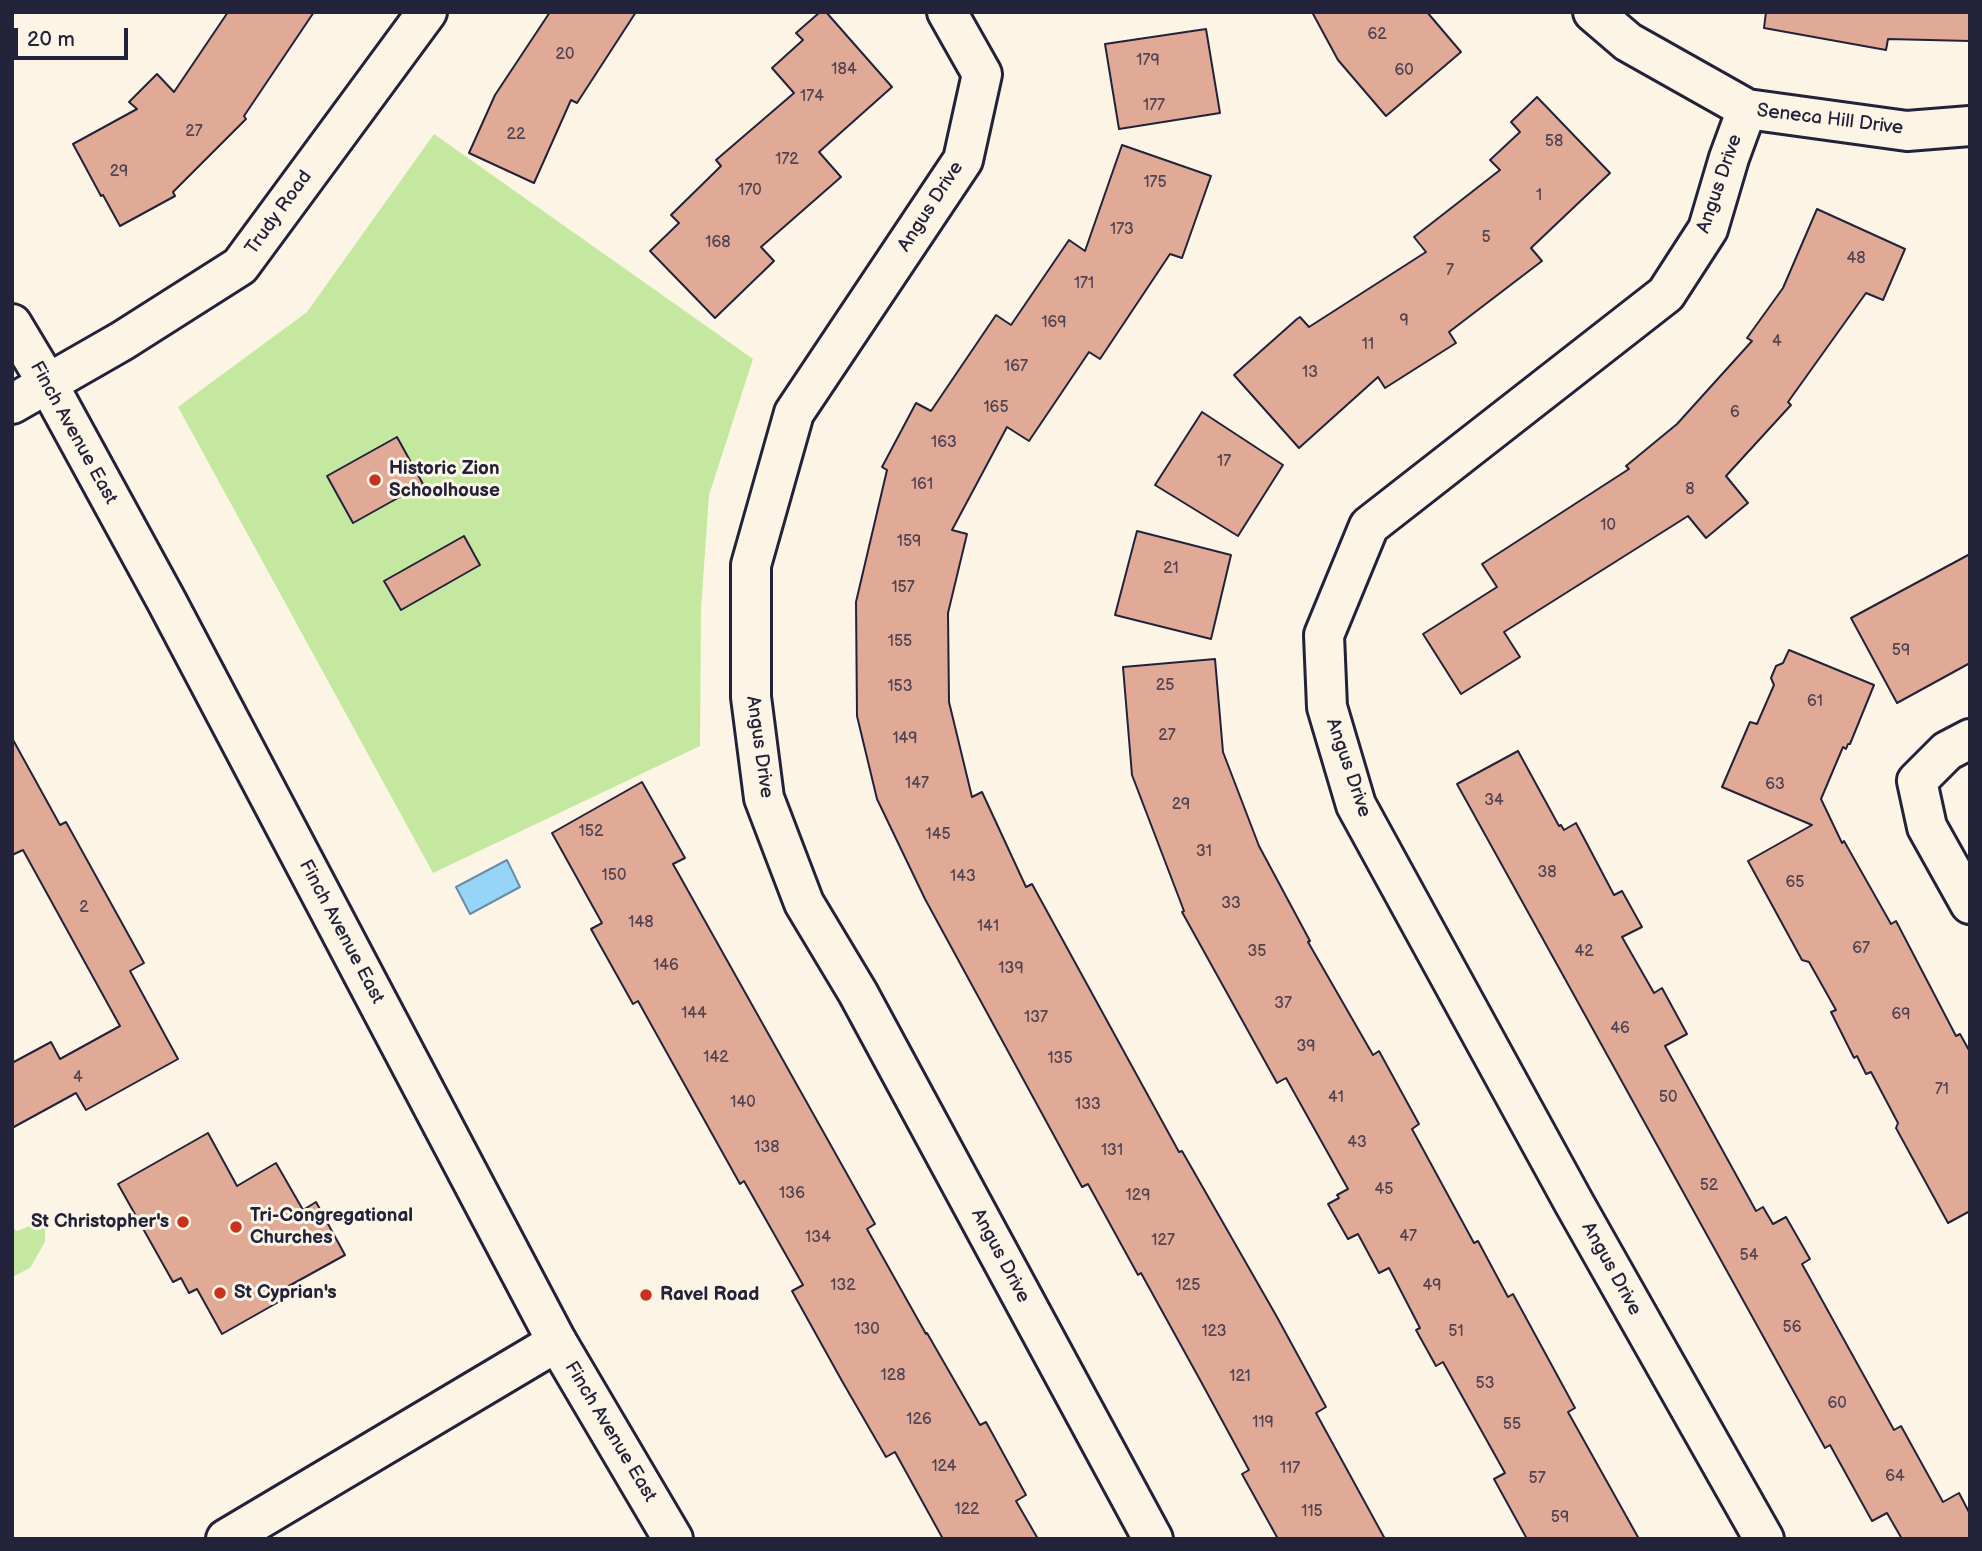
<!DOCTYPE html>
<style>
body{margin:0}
#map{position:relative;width:1982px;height:1551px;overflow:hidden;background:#fcf5e5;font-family:"Balsamiq Sans",sans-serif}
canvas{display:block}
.frame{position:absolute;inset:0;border:14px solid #22223b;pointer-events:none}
.scale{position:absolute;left:14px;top:28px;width:114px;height:32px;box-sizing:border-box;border:4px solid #22223b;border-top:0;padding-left:9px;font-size:21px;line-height:24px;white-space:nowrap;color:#22223b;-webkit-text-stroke:5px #fcf5e5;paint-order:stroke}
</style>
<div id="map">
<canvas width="1982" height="1551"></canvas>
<div class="frame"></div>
<div class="scale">20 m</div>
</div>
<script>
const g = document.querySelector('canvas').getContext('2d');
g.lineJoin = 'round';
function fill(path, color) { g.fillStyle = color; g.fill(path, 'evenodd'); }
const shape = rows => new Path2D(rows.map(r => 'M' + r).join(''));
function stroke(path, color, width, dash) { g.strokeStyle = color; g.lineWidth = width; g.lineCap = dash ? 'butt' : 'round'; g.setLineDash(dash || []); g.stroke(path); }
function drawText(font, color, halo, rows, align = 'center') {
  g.font = font + ' "Balsamiq Sans",sans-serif'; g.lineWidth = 6; g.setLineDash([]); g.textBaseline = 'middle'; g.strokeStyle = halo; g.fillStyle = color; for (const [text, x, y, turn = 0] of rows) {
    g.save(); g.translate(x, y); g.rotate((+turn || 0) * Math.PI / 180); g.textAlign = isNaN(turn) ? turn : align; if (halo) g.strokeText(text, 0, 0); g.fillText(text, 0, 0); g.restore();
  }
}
const green = shape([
 [434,134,753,359,709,495,701,609,700,746,433,873,178,407,307,312],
 [45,1220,45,1242,30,1268,12,1277,12,1228,17,1231]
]);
const water = shape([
 [507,860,520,887,470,914,456,887,507,860]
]);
const building = shape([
 [228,12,314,12,244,116,246,119,173,192,175,196,120,226,103,195,101,196,73,144,137,109,129,102,157,74,174,92,228,12],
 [550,12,636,12,577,103,571,100,534,183,469,153,495,95,550,12],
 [820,12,826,12,892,87,819,152,841,177,761,247,774,261,715,318,650,251,679,223,671,215,721,166,716,160,794,93,772,68,803,40,796,33,820,12],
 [1312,12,1427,12,1461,52,1386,116,1338,60,1312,12],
 [1766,12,1970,12,1970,41,1888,39,1886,50,1764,28,1766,12],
 [1206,29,1220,113,1119,129,1105,44,1206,29],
 [1537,97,1610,173,1531,248,1542,261,1449,332,1456,343,1385,388,1378,377,1299,448,1234,375,1297,319,1300,317,1309,327,1426,252,1414,237,1500,170,1490,160,1520,132,1511,122,1537,97],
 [1122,145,1211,176,1182,258,1170,254,1100,359,1089,352,1029,441,1007,427,952,530,967,534,948,613,949,702,972,797,982,792,1026,887,1032,884,1179,1152,1182,1151,1277,1317,1326,1407,1316,1413,1385,1539,1278,1539,1242,1474,1249,1470,1199,1378,1141,1273,1138,1275,1088,1184,1082,1187,925,899,877,799,857,716,856,602,887,470,882,467,916,403,931,411,996,315,1011,325,1069,240,1085,251,1122,145],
 [1817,209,1905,249,1883,300,1866,293,1788,402,1791,405,1726,476,1748,503,1706,538,1688,516,1504,632,1520,657,1461,694,1423,634,1497,587,1482,564,1629,469,1626,466,1677,424,1752,341,1747,338,1783,288,1817,209],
 [1202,412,1283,465,1238,536,1155,485,1202,412],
 [397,437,423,484,353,523,327,476,397,437],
 [1137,531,1231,555,1211,639,1115,615,1137,531],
 [464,536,480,565,401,610,384,581,464,536],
 [1970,554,1970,663,1897,703,1851,618,1970,554],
 [1789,650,1874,685,1850,744,1848,744,1846,749,1843,747,1821,799,1842,843,1844,841,1891,924,1896,921,1956,1036,1960,1034,1970,1052,1970,1211,1948,1223,1902,1139,1896,1128,1898,1123,1871,1072,1866,1074,1857,1056,1854,1058,1831,1012,1836,1010,1809,962,1802,960,1748,861,1812,825,1722,787,1750,722,1757,724,1774,685,1771,678,1776,666,1783,663,1789,650],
 [1215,659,1223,752,1259,846,1310,941,1308,942,1373,1055,1379,1051,1419,1124,1412,1129,1474,1243,1478,1241,1508,1297,1513,1294,1575,1408,1568,1412,1639,1539,1527,1539,1494,1479,1505,1473,1443,1362,1436,1366,1416,1330,1420,1328,1389,1268,1379,1273,1358,1234,1348,1239,1328,1204,1339,1198,1337,1195,1348,1189,1286,1078,1277,1083,1182,912,1184,911,1132,775,1123,667,1215,659],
 [12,738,60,825,66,822,144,963,130,971,178,1059,86,1110,76,1093,12,1128,12,1063,51,1042,60,1059,120,1026,23,850,12,855,12,738],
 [1518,751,1559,826,1561,825,1564,830,1576,823,1614,895,1622,891,1642,927,1622,937,1654,993,1662,988,1687,1034,1665,1046,1756,1211,1763,1207,1773,1224,1786,1217,1810,1259,1802,1264,1894,1430,1901,1426,1943,1502,1959,1493,1970,1514,1970,1539,1902,1539,1887,1513,1872,1521,1830,1445,1825,1448,1457,784,1518,751],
 [642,782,685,858,673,864,875,1224,867,1229,926,1334,927,1333,980,1425,986,1422,1026,1495,1016,1501,1038,1539,943,1539,895,1452,886,1457,842,1381,792,1291,803,1285,744,1181,740,1184,638,1001,633,1004,591,929,602,923,552,833,642,782],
 [208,1133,237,1186,276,1163,303,1210,316,1202,345,1255,278,1292,282,1300,222,1334,197,1289,189,1293,181,1278,173,1282,118,1184,208,1133]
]);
const minor = shape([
 [947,12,982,74,963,160,794,413,751,565,751,697,764,798,804,903,858,993,1153,1539],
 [1593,12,1628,42,1747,109,1907,131,1970,126],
 [1747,109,1729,158,1708,229,1666,294,1369,526,1324,635,1327,707,1356,805,1574,1203,1764,1539],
 [12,404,122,341,240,266,427,12],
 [1970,739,1947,751,1917,781,1927,827,1970,904],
 [226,1539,557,1342]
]);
const major = shape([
 [12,324,48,384,167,602,557,1342,673,1539]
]);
const markers = [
 [375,480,7,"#c8321e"],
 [183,1222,7,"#c8321e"],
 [236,1227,7,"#c8321e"],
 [220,1293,7,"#c8321e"],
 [646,1295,7,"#c8321e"]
];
const numberNames = [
 ["62",1377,35],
 ["20",565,55],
 ["179",1148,61],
 ["184",844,70],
 ["60",1404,71],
 ["174",812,97],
 ["177",1154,106],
 ["27",194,132],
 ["22",516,135],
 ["58",1554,142],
 ["172",787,160],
 ["29",119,172],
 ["175",1155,183],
 ["170",750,191],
 ["1",1539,196],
 ["173",1122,230],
 ["5",1486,238],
 ["168",718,243],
 ["48",1856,259],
 ["7",1450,271],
 ["171",1084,284],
 ["9",1404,321],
 ["169",1054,323],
 ["4",1777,342],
 ["11",1368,345],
 ["167",1016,367],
 ["13",1310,373],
 ["165",996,408],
 ["6",1735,413],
 ["163",944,443],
 ["17",1224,462],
 ["161",922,485],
 ["8",1690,490],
 ["10",1608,526],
 ["159",909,542],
 ["21",1171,569],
 ["157",903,588],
 ["155",900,642],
 ["59",1901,651],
 ["25",1165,686],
 ["153",900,687],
 ["61",1815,702],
 ["27",1167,736],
 ["149",905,739],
 ["147",917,784],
 ["63",1775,785],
 ["34",1494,801],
 ["29",1181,805],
 ["152",591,832],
 ["145",938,835],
 ["31",1204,852],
 ["38",1547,873],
 ["150",614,876],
 ["143",963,877],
 ["65",1795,883],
 ["33",1231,904],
 ["2",84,908],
 ["148",641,923],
 ["141",988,927],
 ["67",1861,949],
 ["35",1257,952],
 ["42",1584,952],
 ["146",666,966],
 ["139",1011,969],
 ["37",1283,1004],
 ["144",694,1014],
 ["69",1901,1015],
 ["137",1036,1018],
 ["46",1620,1029],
 ["39",1306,1047],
 ["142",716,1058],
 ["135",1060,1059],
 ["4",78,1078],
 ["71",1942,1090],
 ["41",1336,1098],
 ["50",1668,1098],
 ["140",743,1103],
 ["133",1088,1105],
 ["43",1357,1143],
 ["138",767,1148],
 ["131",1112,1151],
 ["52",1709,1186],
 ["45",1384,1190],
 ["136",792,1194],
 ["129",1138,1196],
 ["47",1408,1237],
 ["134",818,1238],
 ["127",1163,1241],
 ["54",1749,1256],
 ["132",843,1286],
 ["125",1188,1286],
 ["49",1432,1286],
 ["56",1792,1328],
 ["130",867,1330],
 ["123",1214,1332],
 ["51",1456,1332],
 ["128",893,1376],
 ["121",1240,1377],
 ["53",1485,1384],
 ["60",1837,1404],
 ["126",919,1420],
 ["119",1263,1423],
 ["55",1512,1425],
 ["124",944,1467],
 ["117",1290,1469],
 ["64",1895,1477],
 ["57",1537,1479],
 ["122",967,1510],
 ["115",1312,1512],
 ["59",1560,1518]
];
const streetNames = [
 ["Seneca Hill Drive",1830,120,7],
 ["Angus Drive",1720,184,-71],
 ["Angus Drive",931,207,-57],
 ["Trudy Road",279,213,-54],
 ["Finch Avenue East",73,433,61],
 ["Angus Drive",759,747,82],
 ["Angus Drive",1348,768,71],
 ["Finch Avenue East",341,932,62],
 ["Angus Drive",1000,1256,62],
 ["Angus Drive",1611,1269,61],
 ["Finch Avenue East",610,1432,59]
];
const poiNames = [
 ["Historic Zion",389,469],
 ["Schoolhouse",389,491],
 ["Tri-Congregational",250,1216],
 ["Churches",250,1238],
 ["St Christopher's",169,1222,"right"],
 ["St Cyprian's",234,1293],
 ["Ravel Road",660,1295]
];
fill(green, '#c5e8a1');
fill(water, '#97d5f8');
stroke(water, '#688dac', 2);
fill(building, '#e0aa96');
stroke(building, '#22223b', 2);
stroke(minor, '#22223b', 44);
stroke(major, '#22223b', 44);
stroke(minor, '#fcf5e5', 38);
stroke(major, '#fcf5e5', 38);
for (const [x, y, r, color] of markers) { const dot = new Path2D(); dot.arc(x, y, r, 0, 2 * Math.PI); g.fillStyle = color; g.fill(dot); stroke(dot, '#fcf5e5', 2.5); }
drawText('16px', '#524452', null, numberNames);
drawText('19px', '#22223b', '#fcf5e5', streetNames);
drawText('bold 19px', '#22223b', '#fcf5e5', poiNames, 'left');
</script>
